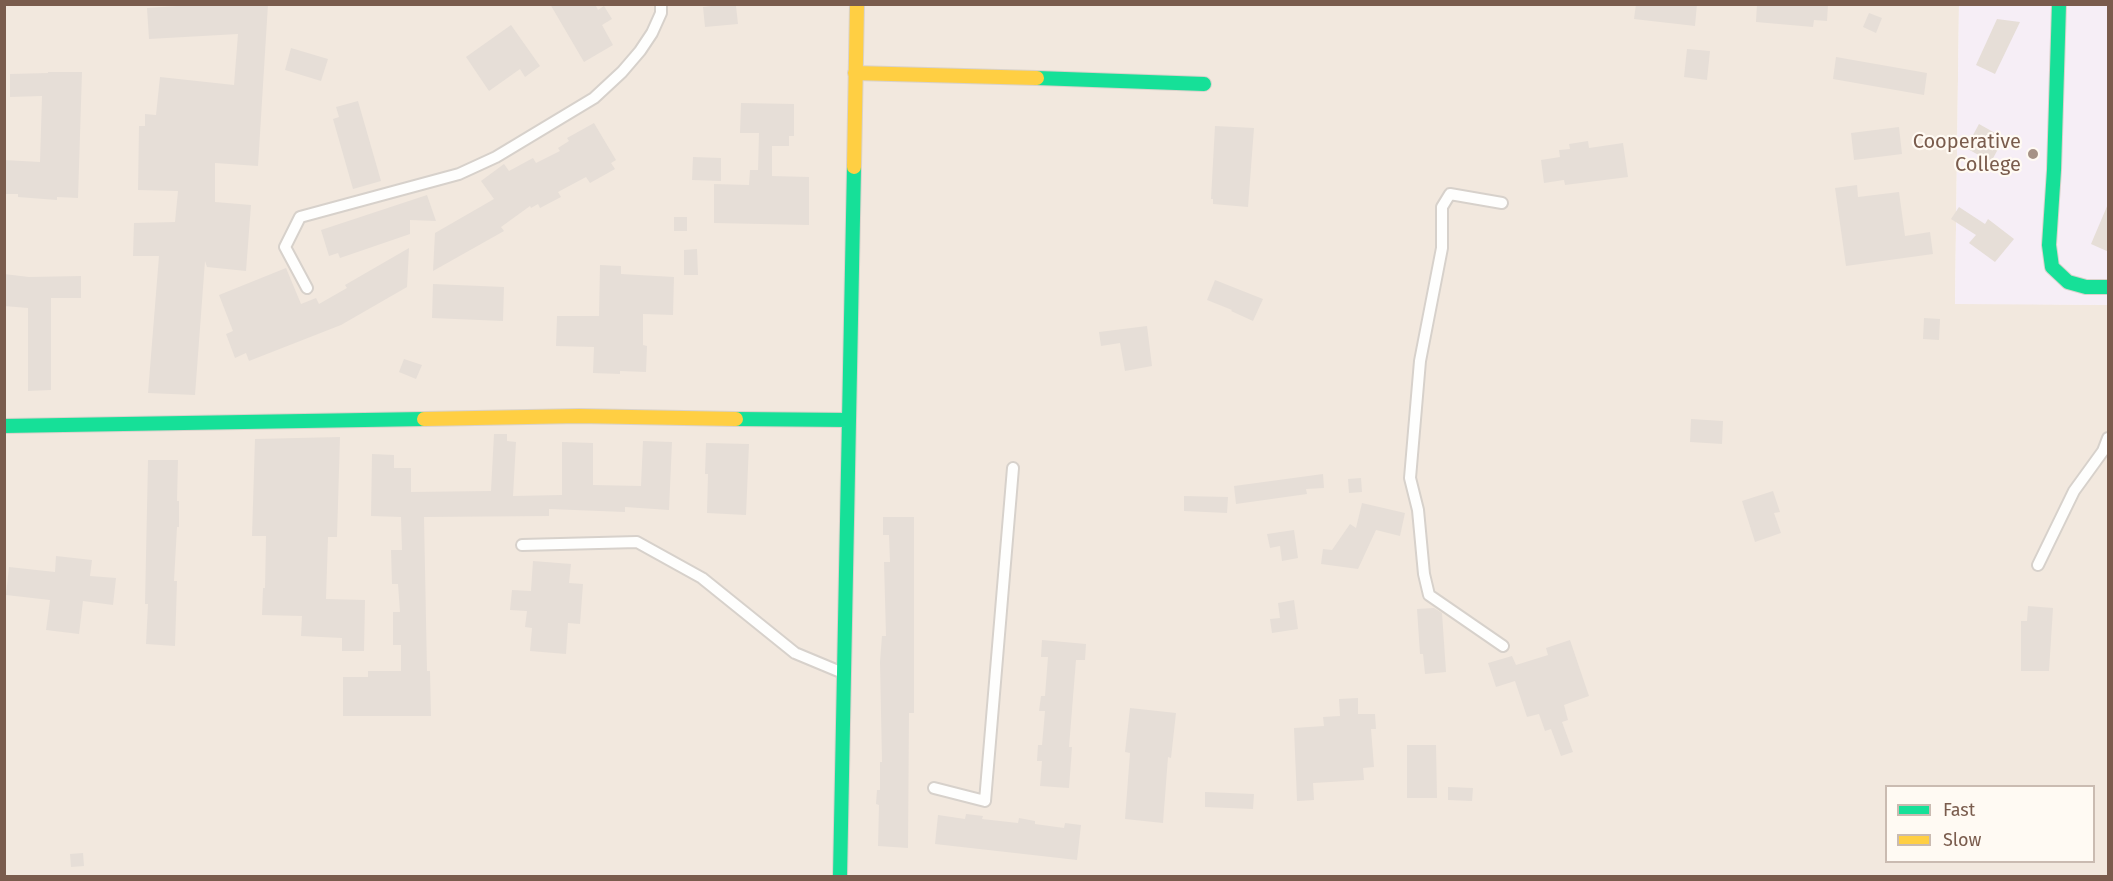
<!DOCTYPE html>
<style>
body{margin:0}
#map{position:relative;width:2113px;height:881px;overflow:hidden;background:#f9f5f0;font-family:"Fira Sans",sans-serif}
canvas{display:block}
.frame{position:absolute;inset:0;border:6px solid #7a5c4d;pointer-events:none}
.legend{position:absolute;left:1885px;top:785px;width:210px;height:78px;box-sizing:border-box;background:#fffaf3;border:2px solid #cabbb1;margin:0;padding:8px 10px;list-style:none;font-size:18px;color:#7a5c4d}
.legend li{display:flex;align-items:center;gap:12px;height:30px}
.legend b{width:30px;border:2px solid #cabbb1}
</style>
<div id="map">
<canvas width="2113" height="881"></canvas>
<div class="frame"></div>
<ul class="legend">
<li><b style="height:8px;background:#16e098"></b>Fast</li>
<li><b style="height:8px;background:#ffcf43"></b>Slow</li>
</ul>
</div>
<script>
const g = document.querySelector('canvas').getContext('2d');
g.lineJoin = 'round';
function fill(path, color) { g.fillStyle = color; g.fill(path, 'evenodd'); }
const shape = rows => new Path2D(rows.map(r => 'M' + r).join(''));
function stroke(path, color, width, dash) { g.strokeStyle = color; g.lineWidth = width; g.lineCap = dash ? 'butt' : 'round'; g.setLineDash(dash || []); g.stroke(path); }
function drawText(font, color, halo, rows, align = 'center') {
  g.font = font + ' "Fira Sans",sans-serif'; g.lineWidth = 4.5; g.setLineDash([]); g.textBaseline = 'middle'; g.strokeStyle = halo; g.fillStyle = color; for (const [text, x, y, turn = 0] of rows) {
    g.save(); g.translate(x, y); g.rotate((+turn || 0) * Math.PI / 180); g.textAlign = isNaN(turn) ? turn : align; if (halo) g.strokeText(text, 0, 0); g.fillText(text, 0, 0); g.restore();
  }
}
const residential = shape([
 [5,5,1959,5,1955,303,2108,305,2108,876,5,876],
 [1886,786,2094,786,2094,862,1886,862]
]);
const education = shape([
 [1959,5,2108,5,2108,305,1955,304]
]);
const building = shape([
 [206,4,268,4,258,166,215,163,215,202,251,205,246,271,207,267,205,261,195,395,148,393,159,256,133,256,134,223,175,222,178,191,138,190,139,126,145,126,145,114,156,115,160,77,234,85,238,34,149,39,147,8],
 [550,4,595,4,598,10,604,6,612,19,602,25,613,45,584,62],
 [728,4,728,6,736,6,738,24,705,27,703,7],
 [1636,4,1697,4,1695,26,1634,19],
 [1757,4,1828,4,1827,21,1814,20,1813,27,1756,22],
 [1869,13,1882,18,1876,33,1863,27],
 [1997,19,2020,22,1995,74,1976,65],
 [511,25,540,66,525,77,520,69,489,91,466,57],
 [291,48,328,59,321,81,285,70],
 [1687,49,1710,51,1707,80,1684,77],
 [1836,57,1927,73,1924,95,1833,79],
 [48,72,82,72,78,198,57,197,57,200,18,197,18,194,4,194,4,160,40,162,42,96,10,97,10,74,48,73],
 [358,101,381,181,353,189,333,119,339,117,336,107],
 [741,103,794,104,794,136,789,136,789,146,772,146,772,176,809,177,809,225,714,223,714,184,749,185,750,170,758,170,759,133,740,133],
 [594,123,616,160,611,163,615,169,590,183,586,177,558,192,561,197,540,208,538,204,531,208,530,206,501,227,504,231,433,271,435,233,494,199,481,181,504,164,509,171,533,158,536,163,560,151,558,148,569,141,567,138],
 [1979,124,2004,138,1991,162,1966,148],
 [1215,126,1254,128,1248,207,1213,204,1213,199,1211,199],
 [1899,127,1902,154,1854,160,1851,133],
 [1588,141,1589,148,1623,143,1628,177,1565,185,1564,180,1544,183,1541,160,1560,157,1559,150,1570,149,1569,144],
 [693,157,721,158,721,181,692,180],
 [1857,185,1858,197,1899,192,1905,236,1930,232,1933,254,1846,266,1835,188],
 [427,195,436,221,410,220,410,234,340,258,338,253,329,256,321,230],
 [2108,204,2109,204,2109,252,2091,244],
 [1959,207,1985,224,1988,219,2014,239,1995,262,1969,243,1976,235,1951,219],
 [674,217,687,217,687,231,674,231],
 [409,248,407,287,341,325,249,361,246,353,235,358,226,334,233,331,219,295,286,268,301,304,316,298,319,304,347,288,345,285],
 [697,249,698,275,684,275,684,250],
 [600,265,621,266,621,274,674,277,673,315,643,314,643,345,647,346,646,372,620,371,620,374,593,373,594,347,556,346,557,316,599,316],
 [4,274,29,277,81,276,81,298,51,298,51,390,28,391,28,308,4,306],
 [1215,280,1263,299,1253,321,1231,311,1232,310,1207,300],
 [433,284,504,287,503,321,432,318],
 [1924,318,1940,319,1939,340,1923,339],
 [1147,326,1152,366,1125,371,1120,343,1101,346,1099,332],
 [404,359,422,365,416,379,399,372],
 [1691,419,1723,421,1722,444,1690,442],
 [494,434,507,434,507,441,516,442,513,496,562,495,562,442,593,443,593,485,641,486,643,441,672,442,669,510,625,507,625,512,549,509,549,516,424,517,427,671,430,671,431,716,343,716,343,677,368,677,368,671,401,671,401,645,393,645,393,612,400,612,398,584,392,584,391,550,402,550,401,517,371,516,372,454,394,455,394,468,411,468,411,492,491,491],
 [340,437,337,537,328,537,326,599,365,600,364,651,342,651,342,638,301,636,302,616,262,615,263,588,265,588,266,536,252,536,255,439],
 [706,443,749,444,746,515,707,513,708,474,705,474],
 [148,460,178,460,177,501,179,501,179,527,177,527,174,581,177,581,175,646,146,644,148,604,145,604],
 [1323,474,1324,488,1306,489,1307,494,1236,504,1234,486],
 [1361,478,1362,492,1349,493,1348,479],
 [1773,491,1780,512,1774,513,1781,533,1755,542,1742,501],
 [1184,496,1228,497,1227,513,1184,511],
 [1362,503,1405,513,1400,536,1376,530,1358,569,1321,564,1323,549,1332,550,1350,524,1356,528],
 [883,517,914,517,914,713,909,713,908,848,878,846,879,805,876,804,877,790,880,790,880,762,882,762,880,662,882,636,886,636,884,562,890,562,889,535,883,535],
 [1294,530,1298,558,1282,561,1280,546,1270,548,1267,534],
 [56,556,92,560,90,576,116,578,113,605,83,601,79,634,46,630,50,600,6,595,9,567,55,572],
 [533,561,571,564,569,583,583,584,580,624,568,623,566,654,530,651,532,628,525,627,527,611,510,610,512,590,531,591],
 [1294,600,1298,629,1272,633,1270,619,1280,618,1278,603],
 [2028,606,2053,608,2049,671,2021,671,2021,621,2027,621],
 [1434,608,1442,613,1446,672,1425,674,1423,654,1420,654,1417,609],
 [1042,640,1086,644,1085,660,1076,660,1069,747,1072,747,1069,788,1040,786,1042,761,1037,761,1038,745,1042,745,1045,711,1039,711,1041,696,1045,696,1048,657,1041,657],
 [1570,640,1589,696,1564,705,1568,720,1562,722,1573,752,1561,756,1551,729,1545,731,1539,714,1527,717,1515,681,1496,687,1488,663,1512,656,1516,665,1548,655,1546,648],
 [1358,698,1358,714,1375,714,1376,729,1371,729,1374,767,1363,768,1364,780,1313,783,1314,800,1297,801,1294,728,1324,726,1323,717,1340,716,1339,699],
 [1130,708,1176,713,1171,758,1168,757,1163,823,1125,819,1130,753,1125,752],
 [1407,745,1436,745,1437,798,1407,798],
 [1448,787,1473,788,1472,801,1448,800],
 [1205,792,1254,794,1253,809,1205,807],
 [966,814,983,816,982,819,1018,823,1019,818,1035,821,1035,824,1064,828,1065,823,1081,825,1077,860,935,844,938,815,965,819],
 [83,853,84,866,71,867,70,854]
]);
const lane = shape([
 [1502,203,1450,194,1442,207,1442,248,1420,361,1410,478,1418,510,1424,574,1429,595,1503,646],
 [307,288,285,247,300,217,459,174,496,157,594,98,622,72,640,51,652,33,661,13,661,4],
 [522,545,637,542,702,578,795,653,843,673],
 [2038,565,2074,491,2103,451,2108,438],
 [934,788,985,801,1013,468]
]);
const fast = shape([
 [2059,4,2054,170,2049,245,2052,267,2068,282,2086,287,2108,287],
 [1037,78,1204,84],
 [736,419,849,420],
 [4,426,424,419],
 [840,876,854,167]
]);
const slow = shape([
 [855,73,1037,78],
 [854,167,857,4],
 [424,419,579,416,736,419]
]);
const markers = [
 [2033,154,6,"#a69286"]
];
const poiNames = [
 ["Cooperative",2021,142],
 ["College",2021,165]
];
fill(residential, '#f2e8de');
fill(education, '#f6eef6');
fill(building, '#e6ded7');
stroke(lane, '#d7d1cb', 14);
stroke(fast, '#d9d2cb', 16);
stroke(slow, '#d9d2cb', 16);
stroke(lane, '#fefefd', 10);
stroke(fast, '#16e098', 14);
stroke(slow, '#ffcf43', 14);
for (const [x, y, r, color] of markers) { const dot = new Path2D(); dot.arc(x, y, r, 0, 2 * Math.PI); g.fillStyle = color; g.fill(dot); stroke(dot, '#fffaf3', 2); }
drawText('20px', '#7a5c4d', '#fffaf3', poiNames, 'right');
</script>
